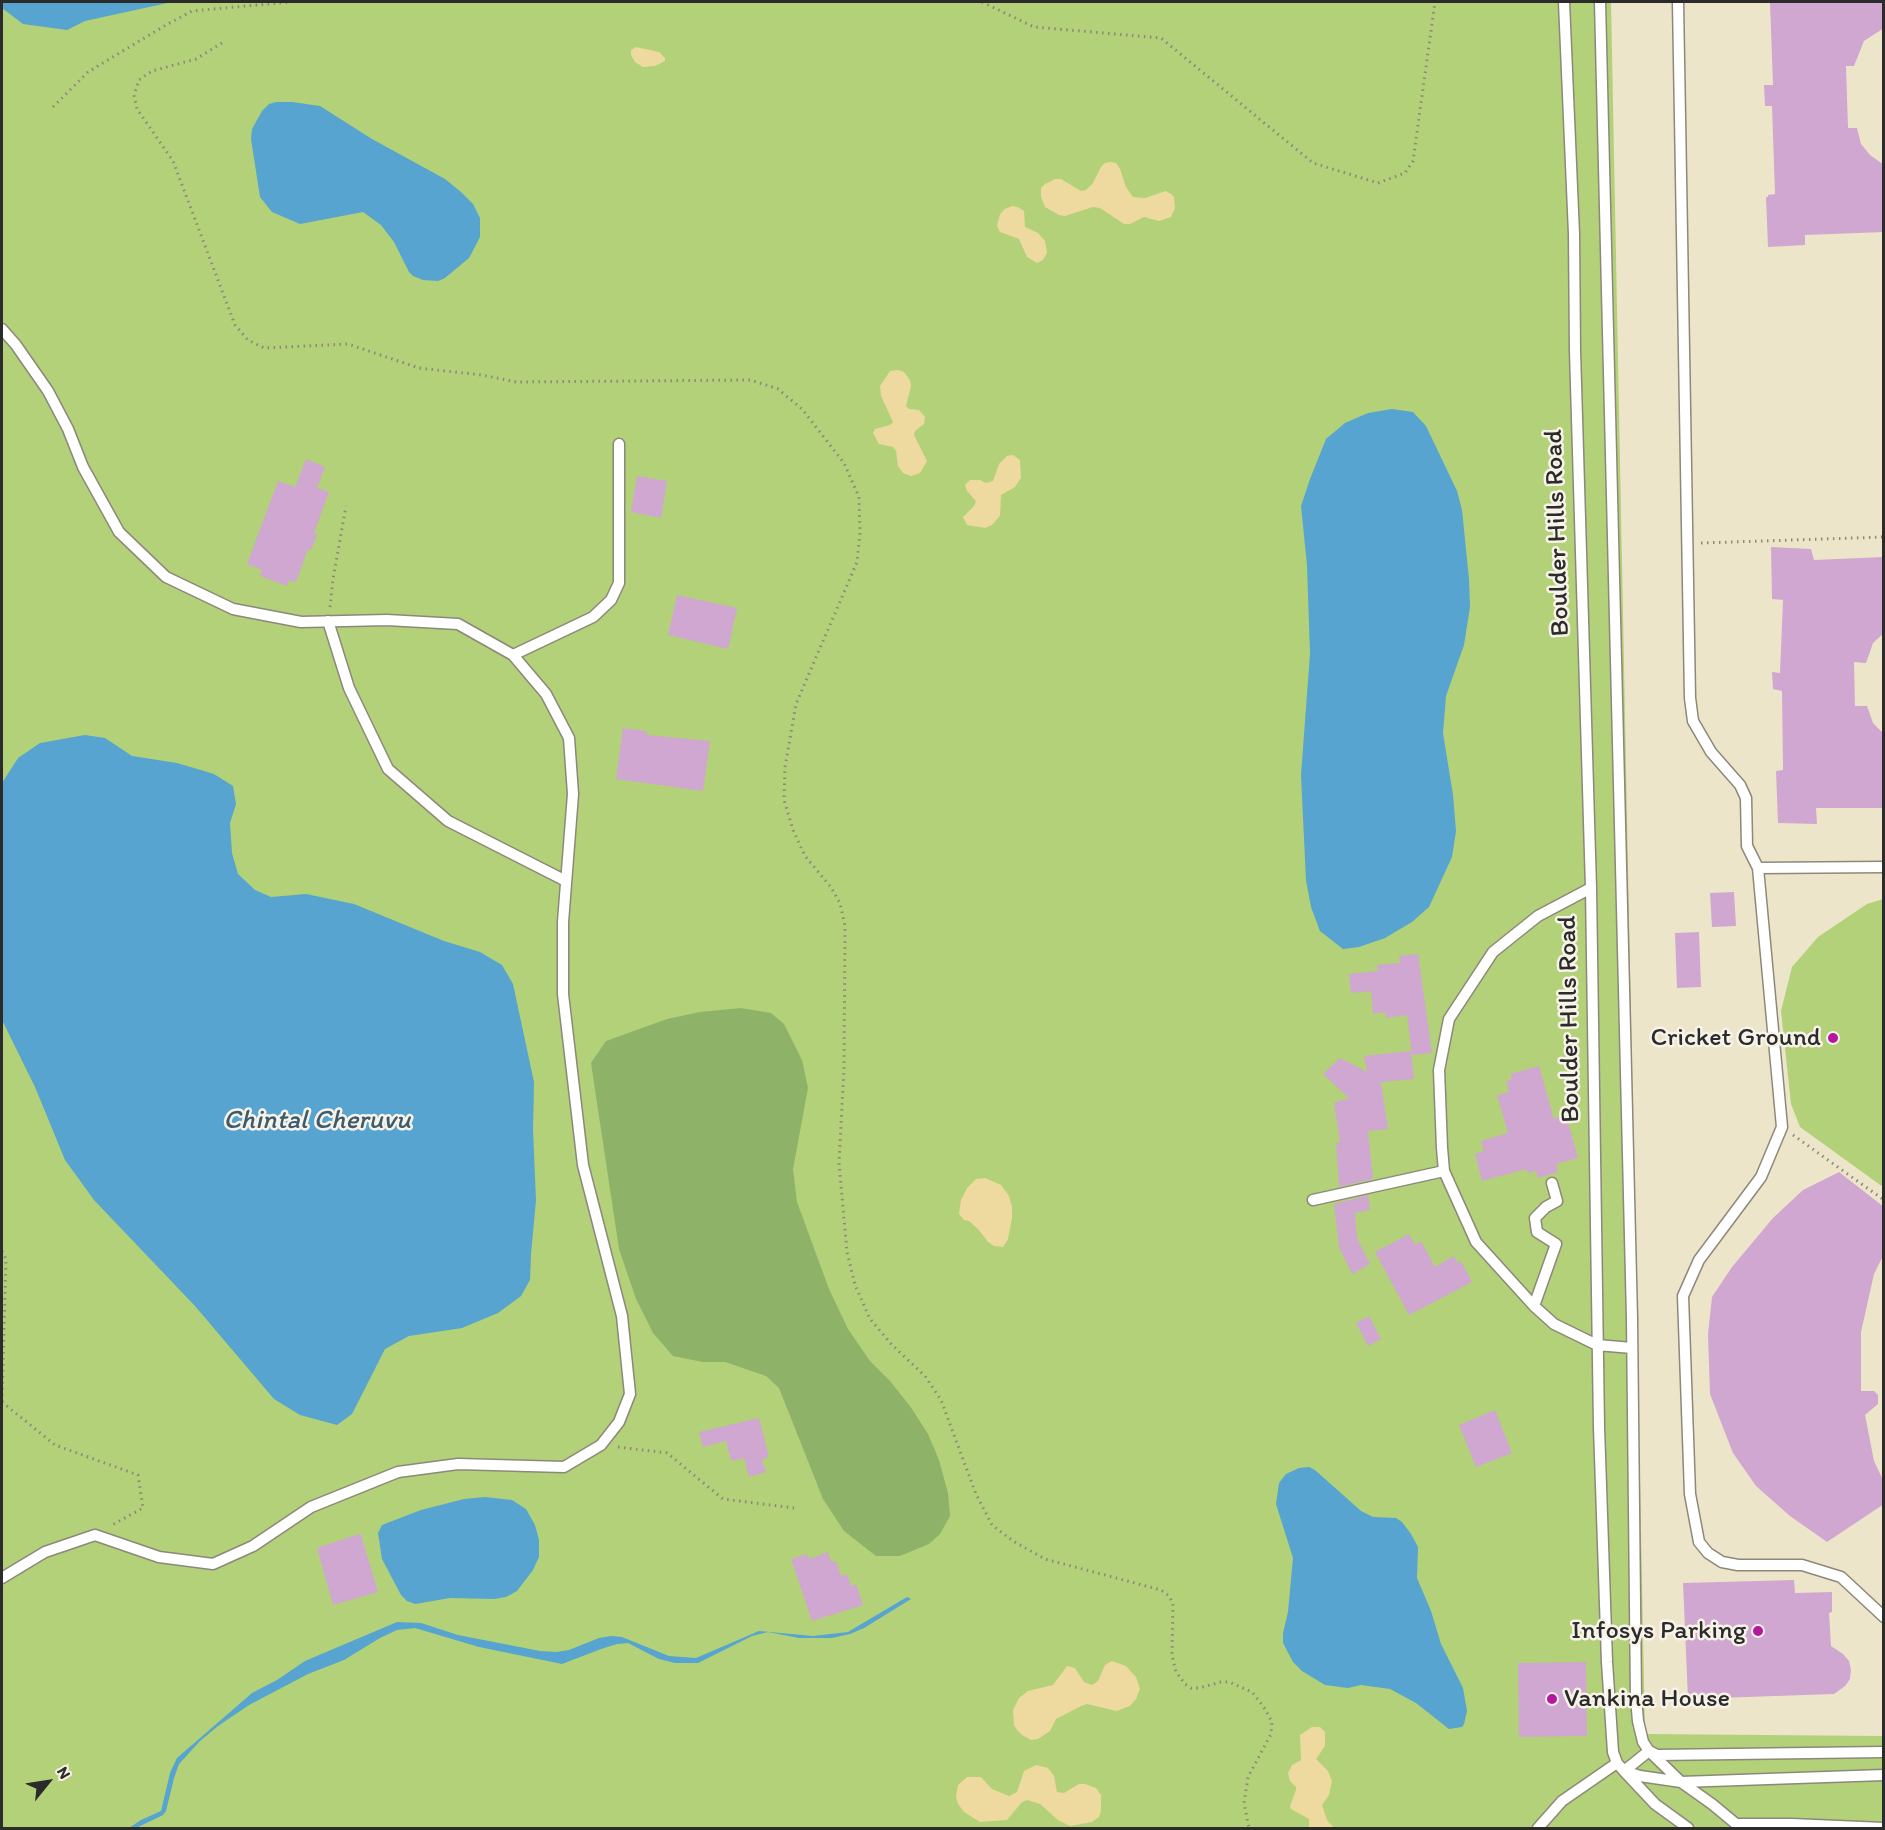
<!DOCTYPE html>
<style>
body{margin:0}
#map{position:relative;width:1885px;height:1830px;overflow:hidden;background:#ede5c9;font-family:Itim,sans-serif}
canvas{display:block}
.frame{position:absolute;inset:0;border:3px solid #2b2b2b;pointer-events:none}
.north{position:absolute;left:18px;top:1752px;width:60px;height:60px;-webkit-text-stroke:4px #f7f3e8;paint-order:stroke;rotate:60deg;font-size:16px;font-weight:700;line-height:24px;text-align:center;color:#2b2b2b}
.north::after{content:'';display:block;margin:auto;width:21px;height:27px;background:#2b2b2b;clip-path:polygon(50% 0,100% 100%,50% 72%,0 100%)}
</style>
<div id="map">
<canvas width="1885" height="1830"></canvas>
<div class="frame"></div>
<div class="north">N</div>
</div>
<script>
const g = document.querySelector('canvas').getContext('2d');
g.lineJoin = 'round';
function fill(path, color) { g.fillStyle = color; g.fill(path, 'evenodd'); }
const shape = rows => new Path2D(rows.map(r => 'M' + r).join(''));
function stroke(path, color, width, dash) { g.strokeStyle = color; g.lineWidth = width; g.lineCap = dash ? 'butt' : 'round'; g.setLineDash(dash || []); g.stroke(path); }
function drawText(font, color, halo, rows, align = 'center') {
  g.font = font + ' Itim,sans-serif'; g.lineWidth = 5; g.setLineDash([]); g.textBaseline = 'middle'; g.strokeStyle = halo; g.fillStyle = color; for (const [text, x, y, turn = 0] of rows) {
    g.save(); g.translate(x, y); g.rotate((+turn || 0) * Math.PI / 180); g.textAlign = isNaN(turn) ? turn : align; if (halo) g.strokeText(text, 0, 0); g.fillText(text, 0, 0); g.restore();
  }
}
const green = shape([
 [2,2,1611,2,1645,1734,1883,1736,1883,1828,2,1828],
 [1883,899,1884,899,1883,1187,1800,1127,1791,1104,1781,1011,1792,967,1818,937,1867,904]
]);
const forest = shape([
 [741,1008,771,1013,784,1024,802,1060,808,1088,793,1169,797,1202,829,1289,848,1329,870,1361,890,1381,910,1406,928,1434,939,1460,948,1493,950,1516,940,1534,929,1544,900,1556,876,1556,844,1531,823,1499,779,1388,766,1376,725,1362,703,1362,673,1356,653,1333,636,1299,619,1249,591,1063,606,1041,667,1019,700,1012]
]);
const sand = shape([
 [636,47,659,52,665,58,665,61,655,66,643,67,635,62,631,55,631,50],
 [1110,162,1116,163,1120,169,1126,187,1133,197,1145,198,1166,191,1171,194,1174,197,1175,208,1171,217,1159,221,1144,217,1130,224,1124,224,1100,208,1093,207,1065,216,1059,215,1045,207,1041,197,1041,188,1045,184,1055,179,1061,179,1081,191,1086,190,1093,183,1101,167,1105,163],
 [1012,206,1018,207,1024,211,1025,227,1038,233,1045,241,1047,253,1043,260,1037,263,1027,257,1019,239,1000,232,997,226,1000,214,1005,209],
 [898,370,904,372,910,380,911,386,906,406,909,409,919,410,925,417,924,424,915,431,914,435,927,461,920,473,911,476,903,473,898,466,896,451,893,447,879,444,873,433,875,429,890,425,893,422,881,396,880,386,890,371],
 [1013,455,1020,460,1021,478,1015,487,1001,495,1000,516,992,525,985,528,967,525,963,517,974,506,976,501,967,491,965,485,970,480,980,480,986,483,993,481,999,464,1007,456],
 [985,1178,1001,1185,1009,1196,1012,1207,1012,1218,1008,1239,1003,1247,994,1246,988,1242,978,1229,969,1221,964,1220,959,1214,961,1200,967,1188,976,1179],
 [1112,1661,1126,1666,1136,1677,1140,1689,1136,1699,1130,1706,1117,1711,1087,1704,1081,1706,1056,1719,1050,1731,1038,1739,1031,1740,1022,1735,1017,1730,1014,1725,1013,1710,1019,1698,1028,1691,1053,1685,1067,1666,1075,1668,1084,1682,1092,1685,1098,1681,1105,1665],
 [1312,1727,1320,1727,1325,1732,1325,1746,1316,1759,1328,1771,1332,1781,1329,1795,1322,1805,1327,1820,1334,1828,1309,1828,1309,1819,1291,1809,1290,1806,1296,1790,1296,1787,1290,1781,1288,1773,1292,1765,1301,1760,1300,1735],
 [1036,1765,1048,1768,1054,1776,1057,1792,1064,1793,1079,1784,1085,1784,1096,1788,1101,1795,1101,1811,1099,1817,1092,1822,1070,1826,1058,1820,1040,1804,1027,1800,1022,1802,1007,1820,980,1822,964,1812,958,1804,956,1796,958,1785,967,1777,981,1777,992,1789,1009,1796,1017,1792,1024,1771]
]);
const water = shape([
 [2,2,172,2,85,21,67,30,23,24,2,8],
 [276,102,292,102,320,106,372,139,445,179,461,192,473,204,480,218,480,237,469,258,445,278,438,281,423,280,413,276,409,272,394,242,381,225,363,212,300,224,272,212,260,197,251,139,252,129,262,111,269,104],
 [1392,409,1413,412,1426,426,1457,491,1462,510,1469,579,1470,607,1464,645,1446,696,1443,733,1453,795,1456,831,1452,857,1429,907,1412,922,1385,938,1359,947,1343,949,1320,931,1311,907,1306,880,1301,775,1310,654,1307,565,1301,506,1310,479,1326,439,1345,423,1368,413],
 [85,735,105,738,132,756,177,763,214,774,233,786,236,804,230,823,232,853,238,874,255,890,271,897,306,894,354,904,444,941,480,952,502,965,513,984,534,1082,533,1130,536,1200,531,1254,530,1280,521,1296,498,1313,462,1328,409,1336,385,1349,352,1414,337,1425,300,1415,274,1399,195,1306,94,1200,65,1160,35,1087,2,1020,2,783,18,758,40,743],
 [1309,1467,1315,1470,1361,1511,1373,1517,1396,1518,1402,1522,1411,1534,1418,1547,1417,1578,1431,1611,1441,1644,1463,1688,1467,1711,1464,1724,1462,1727,1449,1729,1416,1703,1390,1689,1361,1685,1348,1688,1325,1685,1302,1671,1293,1662,1283,1643,1283,1633,1288,1612,1293,1558,1276,1504,1279,1483,1286,1474,1299,1468],
 [485,1497,512,1500,526,1509,535,1525,539,1540,539,1557,533,1570,517,1591,506,1597,494,1599,450,1598,415,1604,407,1601,401,1595,382,1559,378,1533,382,1525,421,1510,464,1499],
 [907,1597,911,1599,864,1628,850,1634,832,1638,799,1638,768,1632,752,1636,698,1663,675,1663,659,1659,628,1643,617,1644,601,1649,562,1664,479,1647,415,1628,397,1630,380,1638,344,1660,308,1674,249,1705,218,1726,200,1741,179,1764,174,1778,166,1811,163,1815,136,1828,129,1828,141,1820,161,1811,170,1773,177,1758,252,1693,277,1680,305,1661,397,1622,421,1623,458,1635,540,1651,556,1652,569,1650,599,1638,611,1636,622,1637,669,1656,696,1658,759,1631,813,1636,848,1632]
]);
const building = shape([
 [1770,2,1884,2,1884,28,1864,41,1854,66,1846,66,1848,128,1857,128,1861,144,1870,155,1884,165,1884,232,1805,235,1805,245,1768,247,1766,197,1768,197,1768,195,1775,194,1772,106,1765,106,1764,85,1773,85],
 [306,459,325,467,317,488,329,492,314,533,317,534,311,550,308,549,296,582,289,580,287,586,260,576,262,570,247,564,278,481,295,487],
 [637,476,667,481,661,518,631,512],
 [1771,547,1811,549,1814,560,1884,557,1884,633,1873,643,1866,663,1854,662,1855,706,1867,706,1873,723,1884,734,1884,808,1816,808,1817,824,1778,823,1776,771,1783,770,1782,691,1773,689,1772,672,1780,673,1783,600,1772,599],
 [677,595,737,608,728,649,668,635],
 [623,728,647,731,646,735,710,741,703,791,616,779],
 [1734,892,1736,926,1712,927,1710,893],
 [1699,932,1701,987,1677,988,1675,933],
 [1418,954,1432,1053,1412,1055,1407,1015,1386,1018,1385,1012,1373,1014,1371,991,1351,993,1349,974,1378,971,1377,965,1400,963,1399,956],
 [1411,1051,1414,1079,1381,1082,1388,1129,1368,1131,1373,1179,1339,1187,1336,1143,1340,1142,1334,1103,1349,1098,1323,1074,1340,1058,1367,1072,1364,1056],
 [1539,1066,1554,1119,1566,1115,1578,1158,1556,1164,1558,1172,1538,1178,1536,1171,1528,1173,1526,1169,1482,1181,1475,1154,1484,1151,1481,1141,1508,1133,1497,1095,1509,1092,1506,1081,1512,1079,1510,1074],
 [1839,1172,1884,1207,1884,1254,1874,1274,1861,1332,1861,1391,1874,1391,1878,1395,1878,1404,1865,1415,1874,1461,1884,1482,1884,1504,1827,1542,1790,1516,1756,1486,1733,1453,1710,1394,1708,1334,1712,1297,1732,1267,1773,1218,1803,1190],
 [1368,1195,1370,1210,1355,1213,1357,1238,1370,1264,1352,1274,1339,1247,1334,1204],
 [1409,1234,1415,1245,1421,1241,1435,1267,1454,1256,1457,1263,1461,1261,1472,1282,1409,1315,1375,1252],
 [1369,1316,1381,1339,1368,1346,1356,1323],
 [1495,1410,1512,1453,1476,1467,1459,1425],
 [759,1418,769,1457,762,1459,766,1472,749,1477,744,1458,731,1461,726,1441,703,1447,699,1432],
 [359,1534,361,1535,378,1592,333,1605,317,1548],
 [828,1552,831,1562,836,1561,841,1576,847,1574,851,1586,856,1584,863,1605,812,1621,791,1559,807,1554,809,1559],
 [1794,1580,1795,1593,1832,1592,1832,1612,1829,1613,1831,1646,1843,1654,1849,1661,1851,1670,1850,1679,1845,1686,1834,1694,1688,1699,1683,1583],
 [1586,1662,1587,1736,1519,1737,1518,1663]
]);
const path = shape([
 [982,2,1034,27,1161,38,1313,163,1378,183,1405,173,1413,161,1435,2],
 [222,43,196,59,152,71,139,80,134,95,137,109,173,161,235,325,248,340,264,348,348,344,419,368,482,375,516,382,751,380,778,389,802,409,844,463,859,497,860,533,857,562,796,704,785,767,784,800,793,830,805,856,830,886,840,903,845,926,844,1068,839,1163,847,1252,855,1285,870,1319,892,1345,925,1376,941,1400,976,1494,992,1525,1013,1541,1045,1559,1161,1590,1169,1596,1173,1604,1172,1655,1176,1672,1185,1684,1191,1688,1199,1688,1221,1682,1229,1682,1252,1692,1265,1709,1272,1722,1271,1734,1248,1777,1244,1803,1249,1828],
 [53,107,88,72,166,25,192,11,290,2],
 [1701,543,1884,537],
 [330,607,333,579,346,506],
 [1793,1135,1884,1200],
 [2,1251,6,1259,2,1402],
 [2,1402,55,1445,138,1475,143,1508,112,1525],
 [618,1447,667,1453,723,1499,794,1508]
]);
const service = shape([
 [1564,2,1574,234,1575,351,1591,888,1599,1427,1607,1662,1613,1752,1617,1763,1624,1771,1640,1776,1681,1782,1884,1775],
 [1600,2,1632,1318,1636,1699,1638,1721,1643,1742,1649,1751,1657,1755,1884,1752],
 [1678,2,1690,698,1693,721,1711,752,1740,785,1746,798,1747,846,1758,868,1782,1127,1761,1177,1699,1260,1683,1296,1690,1494,1699,1542,1708,1553,1722,1562,1738,1565,1802,1565,1841,1577,1884,1617],
 [2,329,16,345,48,391,68,429,83,467,119,532,166,577,233,609,301,622,387,620,458,624,513,655,546,694,569,738,573,794,563,922,563,994,583,1165,622,1316,630,1394,619,1422,601,1445,564,1467,458,1464,398,1472,311,1507,253,1546,213,1564,159,1557,95,1535,45,1552,2,1578],
 [328,621,349,688,388,769,448,821,566,881],
 [513,655,593,617,611,600,619,583,619,444],
 [1758,868,1884,867],
 [1591,888,1538,916,1493,952,1449,1019,1439,1070,1442,1148,1444,1171,1476,1242,1534,1306,1554,1324,1597,1345,1632,1348],
 [1313,1200,1444,1171],
 [1534,1306,1556,1244,1537,1232,1535,1218,1546,1207,1557,1201,1552,1183],
 [1738,1824,1792,1824,1884,1828],
 [1538,1828,1562,1801,1617,1763],
 [1688,1828,1655,1804,1624,1771,1649,1751,1681,1782,1712,1804,1741,1828]
]);
const markers = [
 [1833,1038,6,"#b5179e"],
 [1758,1631,6,"#b5179e"],
 [1552,1699,6,"#b5179e"]
];
const streetNames = [
 ["Boulder Hills Road",1558,533,-92],
 ["Boulder Hills Road",1570,1019,-91]
];
const poiNames = [
 ["Cricket Ground",1821,1038],
 ["Infosys Parking",1746,1631],
 ["Vankina House",1564,1699,"left"]
];
const waterNames = [
 ["Chintal Cheruvu",317,1121]
];
fill(green, '#b3d178');
fill(forest, '#8eb368');
fill(sand, '#eeda9e');
fill(water, '#56a4cf');
fill(building, '#d0a7d0');
stroke(service, '#8c887a', 13);
stroke(path, '#8c887a', 3, [1.5, 4.5]);
stroke(service, '#fff', 10);
for (const [x, y, r, color] of markers) { const dot = new Path2D(); dot.arc(x, y, r, 0, 2 * Math.PI); g.fillStyle = color; g.fill(dot); stroke(dot, '#f7f3e8', 2); }
drawText('26px', '#2b2b2b', '#f7f3e8', streetNames);
drawText('26px', '#2b2b2b', '#f7f3e8', poiNames, 'right');
drawText('italic 27px', '#3c5b6d', '#f7f3e8', waterNames);
</script>
